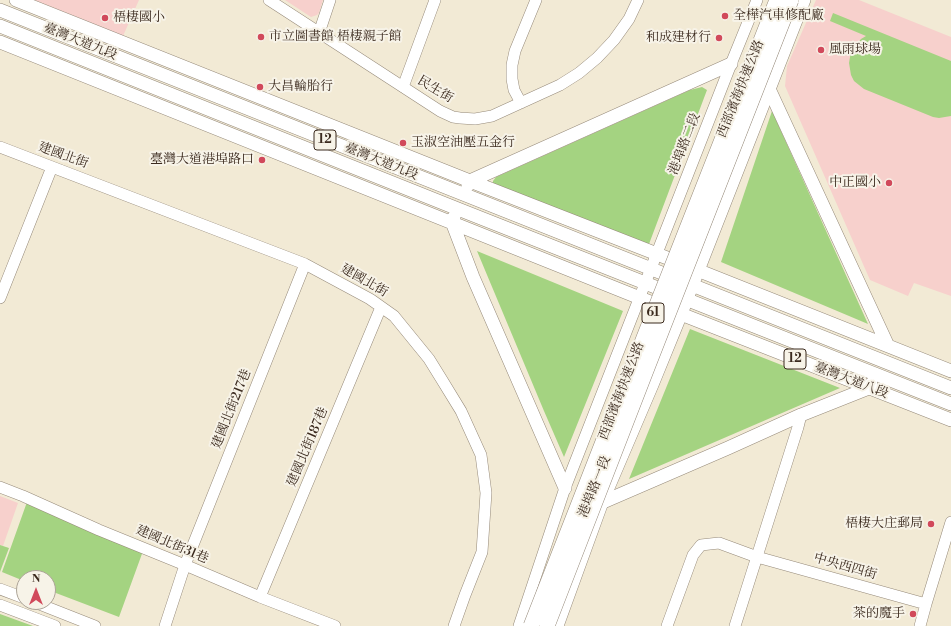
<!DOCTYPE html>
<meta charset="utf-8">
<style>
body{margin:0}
#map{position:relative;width:951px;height:626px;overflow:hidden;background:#f2ead5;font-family:"Libre Bodoni",serif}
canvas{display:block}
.north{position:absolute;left:16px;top:570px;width:40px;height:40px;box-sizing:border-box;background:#f7f3e8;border:1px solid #aca397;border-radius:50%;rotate:0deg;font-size:11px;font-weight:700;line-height:16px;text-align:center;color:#3b2a1e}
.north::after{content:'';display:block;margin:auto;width:14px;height:18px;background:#d1495b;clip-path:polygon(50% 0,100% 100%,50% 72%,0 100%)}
</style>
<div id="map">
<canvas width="951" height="626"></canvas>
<div class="north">N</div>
</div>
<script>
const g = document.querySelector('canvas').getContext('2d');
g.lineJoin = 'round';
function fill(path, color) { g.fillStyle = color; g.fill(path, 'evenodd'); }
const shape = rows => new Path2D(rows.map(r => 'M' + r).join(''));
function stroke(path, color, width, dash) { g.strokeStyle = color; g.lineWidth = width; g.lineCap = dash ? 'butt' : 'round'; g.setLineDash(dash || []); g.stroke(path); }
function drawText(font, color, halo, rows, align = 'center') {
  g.font = font + ' "Libre Bodoni","Noto Serif TC",serif'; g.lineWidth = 4; g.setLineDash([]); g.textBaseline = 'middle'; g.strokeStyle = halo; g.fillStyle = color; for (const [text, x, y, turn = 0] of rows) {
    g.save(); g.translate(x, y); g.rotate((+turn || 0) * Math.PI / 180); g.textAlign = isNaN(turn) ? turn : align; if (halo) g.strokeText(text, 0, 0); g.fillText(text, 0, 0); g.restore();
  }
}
const built = shape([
 [34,0,139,0,123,36],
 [285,0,323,0,319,13,317,15,311,17],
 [816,0,859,0,951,37,951,296,914,283,908,296,870,280,785,86,787,66],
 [0,496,18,503,3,546,0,545]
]);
const green = shape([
 [833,13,951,61,951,116,939,118,933,117,864,89,854,81,851,75,849,63,851,51,861,39,866,36,830,21],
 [702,87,707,90,649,244,493,185,493,181,496,177,690,90],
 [772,111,868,324,721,262],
 [477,251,623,311,564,457,544,411],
 [690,329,840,388,629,479],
 [27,502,143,551,119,617,48,590,48,578,24,578,24,581,2,572],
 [0,545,9,548,0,572],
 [0,614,33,626,0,626]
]);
const minor = shape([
 [269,0,440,111,453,117,460,118,475,119,492,116,560,85,579,73,597,58,614,40,629,19,638,0],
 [319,33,330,0],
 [403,87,435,0],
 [521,103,514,90,512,79,512,65,515,51,536,0],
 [0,147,305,264,370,299,394,316,429,359,442,380,461,411,481,455,486,493,482,552,465,595,454,626],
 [0,298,52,167],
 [0,487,23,496,99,530,185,565,260,597,335,626],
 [0,589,24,598],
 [260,597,381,307],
 [34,602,95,626],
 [0,605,55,626],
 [165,626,185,565,305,264],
 [519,626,565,488,731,64,757,0],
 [558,626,603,502,653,385,682,314,805,0],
 [667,626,693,555,701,545,719,543,757,557,926,604],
 [735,626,798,427,801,415],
 [920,626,926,604,951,522]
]);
const major = shape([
 [16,0,470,181,657,254,951,371],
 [0,10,951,388],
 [0,26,458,209,951,404],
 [0,42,640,298,951,420],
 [770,91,888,346],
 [468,185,470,181,731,64],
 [454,217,452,222,473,277,565,488],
 [603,502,728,448,801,415,869,388,871,384]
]);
const highwayBridge = shape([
 [531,626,610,424,777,0],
 [547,626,645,373,791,0]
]);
const markers = [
 [725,16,4,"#d1495b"],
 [105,18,4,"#d1495b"],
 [261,37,4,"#d1495b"],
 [719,38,4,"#d1495b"],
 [821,50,4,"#d1495b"],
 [260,87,4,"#d1495b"],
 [403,143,4,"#d1495b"],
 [262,160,4,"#d1495b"],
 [889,183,4,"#d1495b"],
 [931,524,4,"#d1495b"],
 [913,614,4,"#d1495b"]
];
const shields = [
 [325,140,22],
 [653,313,22],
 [795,359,22]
];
const shieldNames = [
 ["12",325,140],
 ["61",653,313],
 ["12",795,359]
];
const poiNames = [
 ["全樺汽車修配廠",733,16],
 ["梧棲國小",113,18],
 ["市立圖書館 梧棲親子館",269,37],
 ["和成建材行",711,38,"right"],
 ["風雨球場",829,50],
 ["大昌輪胎行",268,87],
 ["玉淑空油壓五金行",411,143],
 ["臺灣大道港埠路口",254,160,"right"],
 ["中正國小",881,183,"right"],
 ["梧棲大庄郵局",923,524,"right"],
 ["茶的魔手",905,614,"right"]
];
const streetNames = [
 ["臺灣大道九段",80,42,22],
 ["西部濱海快速公路",741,89,-68],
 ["民生街",435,90,31],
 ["港埠路二段",685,144,-69],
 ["建國北街",63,156,20],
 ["臺灣大道九段",381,162,22],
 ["建國北街",364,281,30],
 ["臺灣大道八段",851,381,21],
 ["西部濱海快速公路",622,391,-69],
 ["建國北街217巷",232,409,-68],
 ["建國北街187巷",308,447,-67],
 ["港埠路一段",595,487,-68],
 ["建國北街31巷",172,545,23],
 ["中央西四街",845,567,16]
];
fill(built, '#f7d0cc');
fill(green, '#a4d381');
stroke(minor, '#968a7a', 12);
stroke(major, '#968a7a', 14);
stroke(minor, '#fff', 11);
stroke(major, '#fff', 13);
stroke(highwayBridge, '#968a7a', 16, []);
stroke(highwayBridge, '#fff', 15);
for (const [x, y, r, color] of markers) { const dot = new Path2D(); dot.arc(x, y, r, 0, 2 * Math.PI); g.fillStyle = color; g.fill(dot); stroke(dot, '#f7f3e8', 1.5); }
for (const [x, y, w] of shields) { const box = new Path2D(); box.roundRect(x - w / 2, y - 10, w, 20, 3); g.fillStyle = '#f7f3e8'; g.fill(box); stroke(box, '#3b2a1e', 1); }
drawText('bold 12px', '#3b2a1e', null, shieldNames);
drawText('13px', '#3b2a1e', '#f7f3e8', poiNames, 'left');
drawText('13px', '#3b2a1e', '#f7f3e8', streetNames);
</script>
